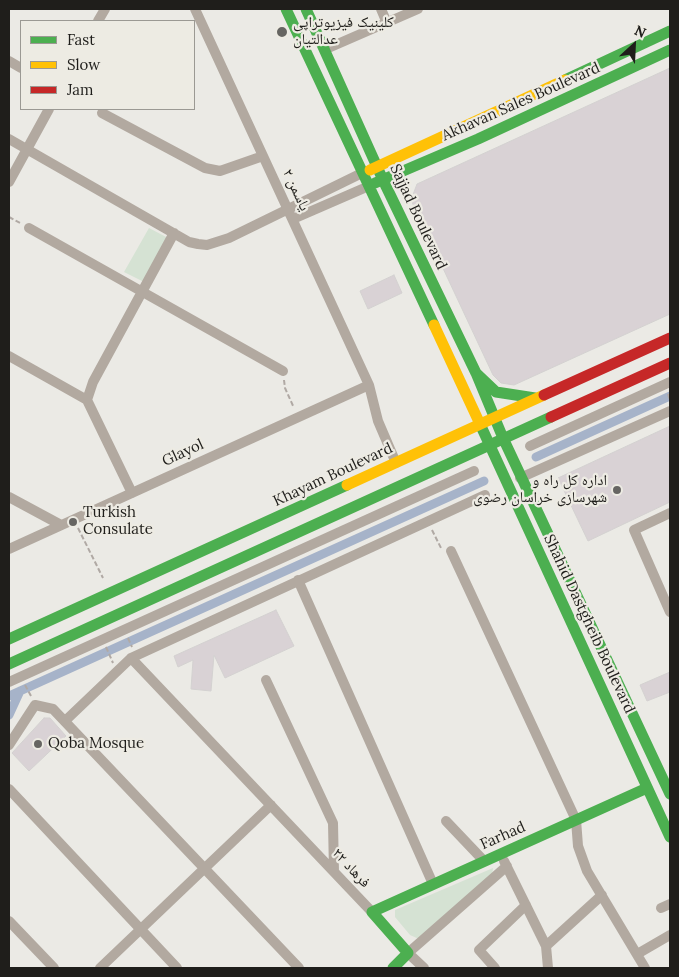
<!DOCTYPE html>
<meta charset="utf-8">
<style>
body{margin:0}
#map{position:relative;width:679px;height:977px;overflow:hidden;background:#ebeae5;font-family:Lora,serif}
canvas{display:block}
.frame{position:absolute;inset:0;border:10px solid #1f1e1b;pointer-events:none}
.legend{position:absolute;left:20px;top:20px;width:175px;height:90px;box-sizing:border-box;background:#edebe3;border:1px solid #9b9993;margin:0;padding:6px 9px;list-style:none;font-size:15px;color:#1f1e1b}
.legend li{display:flex;align-items:center;gap:10px;height:25px}
.legend b{width:25px;border:1px solid #9b9993}
.north{position:absolute;left:609px;top:20px;width:50px;height:50px;-webkit-text-stroke:4px #edebe3;paint-order:stroke;rotate:25deg;font-size:14px;font-weight:700;line-height:20px;text-align:center;color:#1f1e1b}
.north::after{content:'';display:block;margin:auto;width:18px;height:22px;background:#1f1e1b;clip-path:polygon(50% 0,100% 100%,50% 72%,0 100%)}
</style>
<div id="map">
<canvas width="679" height="977"></canvas>
<div class="frame"></div>
<ul class="legend">
<li><b style="height:6px;background:#4caf50"></b>Fast</li>
<li><b style="height:6px;background:#ffc107"></b>Slow</li>
<li><b style="height:6px;background:#c62828"></b>Jam</li>
</ul>
<div class="north">N</div>
</div>
<script>
const g = document.querySelector('canvas').getContext('2d');
g.lineJoin = 'round';
function fill(path, color) { g.fillStyle = color; g.fill(path, 'evenodd'); }
const shape = rows => new Path2D(rows.map(r => 'M' + r).join(''));
function stroke(path, color, width, dash) { g.strokeStyle = color; g.lineWidth = width; g.lineCap = dash ? 'butt' : 'round'; g.setLineDash(dash || []); g.stroke(path); }
function drawText(font, color, halo, rows, align = 'center') {
  g.font = font + ' Lora,"Noto Naskh Arabic",serif'; g.lineWidth = 4.5; g.setLineDash([]); g.textBaseline = 'middle'; g.strokeStyle = halo; g.fillStyle = color; for (const [text, x, y, turn = 0] of rows) {
    g.save(); g.translate(x, y); g.rotate((+turn || 0) * Math.PI / 180); g.textAlign = isNaN(turn) ? turn : align; if (halo) g.strokeText(text, 0, 0); g.fillText(text, 0, 0); g.restore();
  }
}
const green = shape([
 [149,228,170,239,146,283,124,272],
 [493,868,492,876,419,939,410,935,395,917,395,910]
]);
const canal = shape([
 [536,457,670,396],
 [9,696,484,481],
 [9,715,20,691]
]);
const building = shape([
 [670,68,670,314,514,385,501,383,493,375,411,200,417,184,670,68],
 [394,275,402,293,368,309,360,291,394,275],
 [670,426,670,502,588,541,558,478,670,426],
 [276,610,294,646,225,678,214,655,211,691,191,689,193,660,178,667,174,656,276,610],
 [670,672,670,692,647,701,640,685,670,672],
 [44,718,50,718,66,736,29,771,12,753,44,718]
]);
const path = shape([
 [9,217,22,224],
 [284,380,285,388,294,408],
 [668,394,670,400],
 [78,528,103,578],
 [432,530,442,550],
 [128,638,132,647],
 [106,647,113,663],
 [25,685,31,696]
]);
const street = shape([
 [195,9,369,385,378,421,396,463],
 [381,9,387,23],
 [98,21,105,9],
 [326,49,418,9],
 [9,61,21,68],
 [102,113,205,168,220,171,263,156],
 [9,139,189,242,198,244,207,245,229,238,362,173],
 [9,182,49,109],
 [293,219,369,186],
 [29,228,283,371],
 [9,356,87,400],
 [87,400,93,382,174,233],
 [87,400,132,493],
 [530,446,670,382],
 [520,478,670,411],
 [9,497,61,525],
 [670,513,634,530,670,612],
 [9,549,369,385],
 [451,551,576,820,578,846,587,871,645,968],
 [298,580,433,884],
 [131,658,372,912],
 [266,680,333,823,334,872],
 [9,682,474,471],
 [65,721,131,658,485,495],
 [9,745,35,705,53,709,299,968],
 [9,789,177,968],
 [446,821,484,861],
 [504,861,546,946,548,968],
 [661,908,670,904],
 [9,921,54,968],
 [546,946,602,895],
 [639,953,670,935],
 [100,968,271,805],
 [424,968,408,953,507,866],
 [495,968,479,950,526,905]
]);
const fast = shape([
 [286,9,434,325],
 [306,9,383,180,476,373,503,438],
 [565,80,670,31],
 [375,183,478,139,670,50],
 [476,373,496,392,535,398],
 [480,424,670,837],
 [503,438,670,794],
 [9,639,347,485],
 [9,664,551,417],
 [393,968,408,953,372,912,647,788]
]);
const slow = shape([
 [370,170,565,80],
 [434,325,480,424],
 [347,485,544,395]
]);
const jam = shape([
 [544,395,670,338],
 [551,417,670,363]
]);
const markers = [
 [282,32,6,"#666562"],
 [617,490,5,"#666562"],
 [73,522,5,"#666562"],
 [38,744,5,"#666562"]
];
const poiNames = [
 ["کلینیک فیزیوتراپی",293,23],
 ["عدالتیان",293,40],
 ["اداره کل راه و",607,481,"right"],
 ["شهرسازی خراسان رضوی",607,498,"right"],
 ["Turkish",83,513],
 ["Consulate",83,530],
 ["Qoba Mosque",48,744]
];
const streetNames = [
 ["Akhavan Sales Boulevard",521,102,-24],
 ["یاسمن ۲",296,190,65],
 ["Sajjad Boulevard",418,217,65],
 ["Glayol",183,453,-25],
 ["Khayam Boulevard",333,475,-25],
 ["Shahid Dastgheib Boulevard",589,624,65],
 ["Farhad",503,836,-24],
 ["فرهاد ۲۲",351,868,47]
];
fill(green, '#d5e2d3');
stroke(canal, '#a6b3c9', 9);
fill(building, '#d9d2d5');
stroke(building, '#d3d1d0', 1);
stroke(path, '#b0a9a4', 2, [5, 2.5]);
stroke(street, '#b2a9a0', 10);
stroke(fast, '#4caf50', 11);
stroke(slow, '#ffc107', 11);
stroke(jam, '#c62828', 11);
for (const [x, y, r, color] of markers) { const dot = new Path2D(); dot.arc(x, y, r, 0, 2 * Math.PI); g.fillStyle = color; g.fill(dot); stroke(dot, '#edebe3', 2); }
drawText('15px', '#1f1e1b', '#edebe3', poiNames, 'left');
drawText('15px', '#1f1e1b', '#edebe3', streetNames);
</script>
